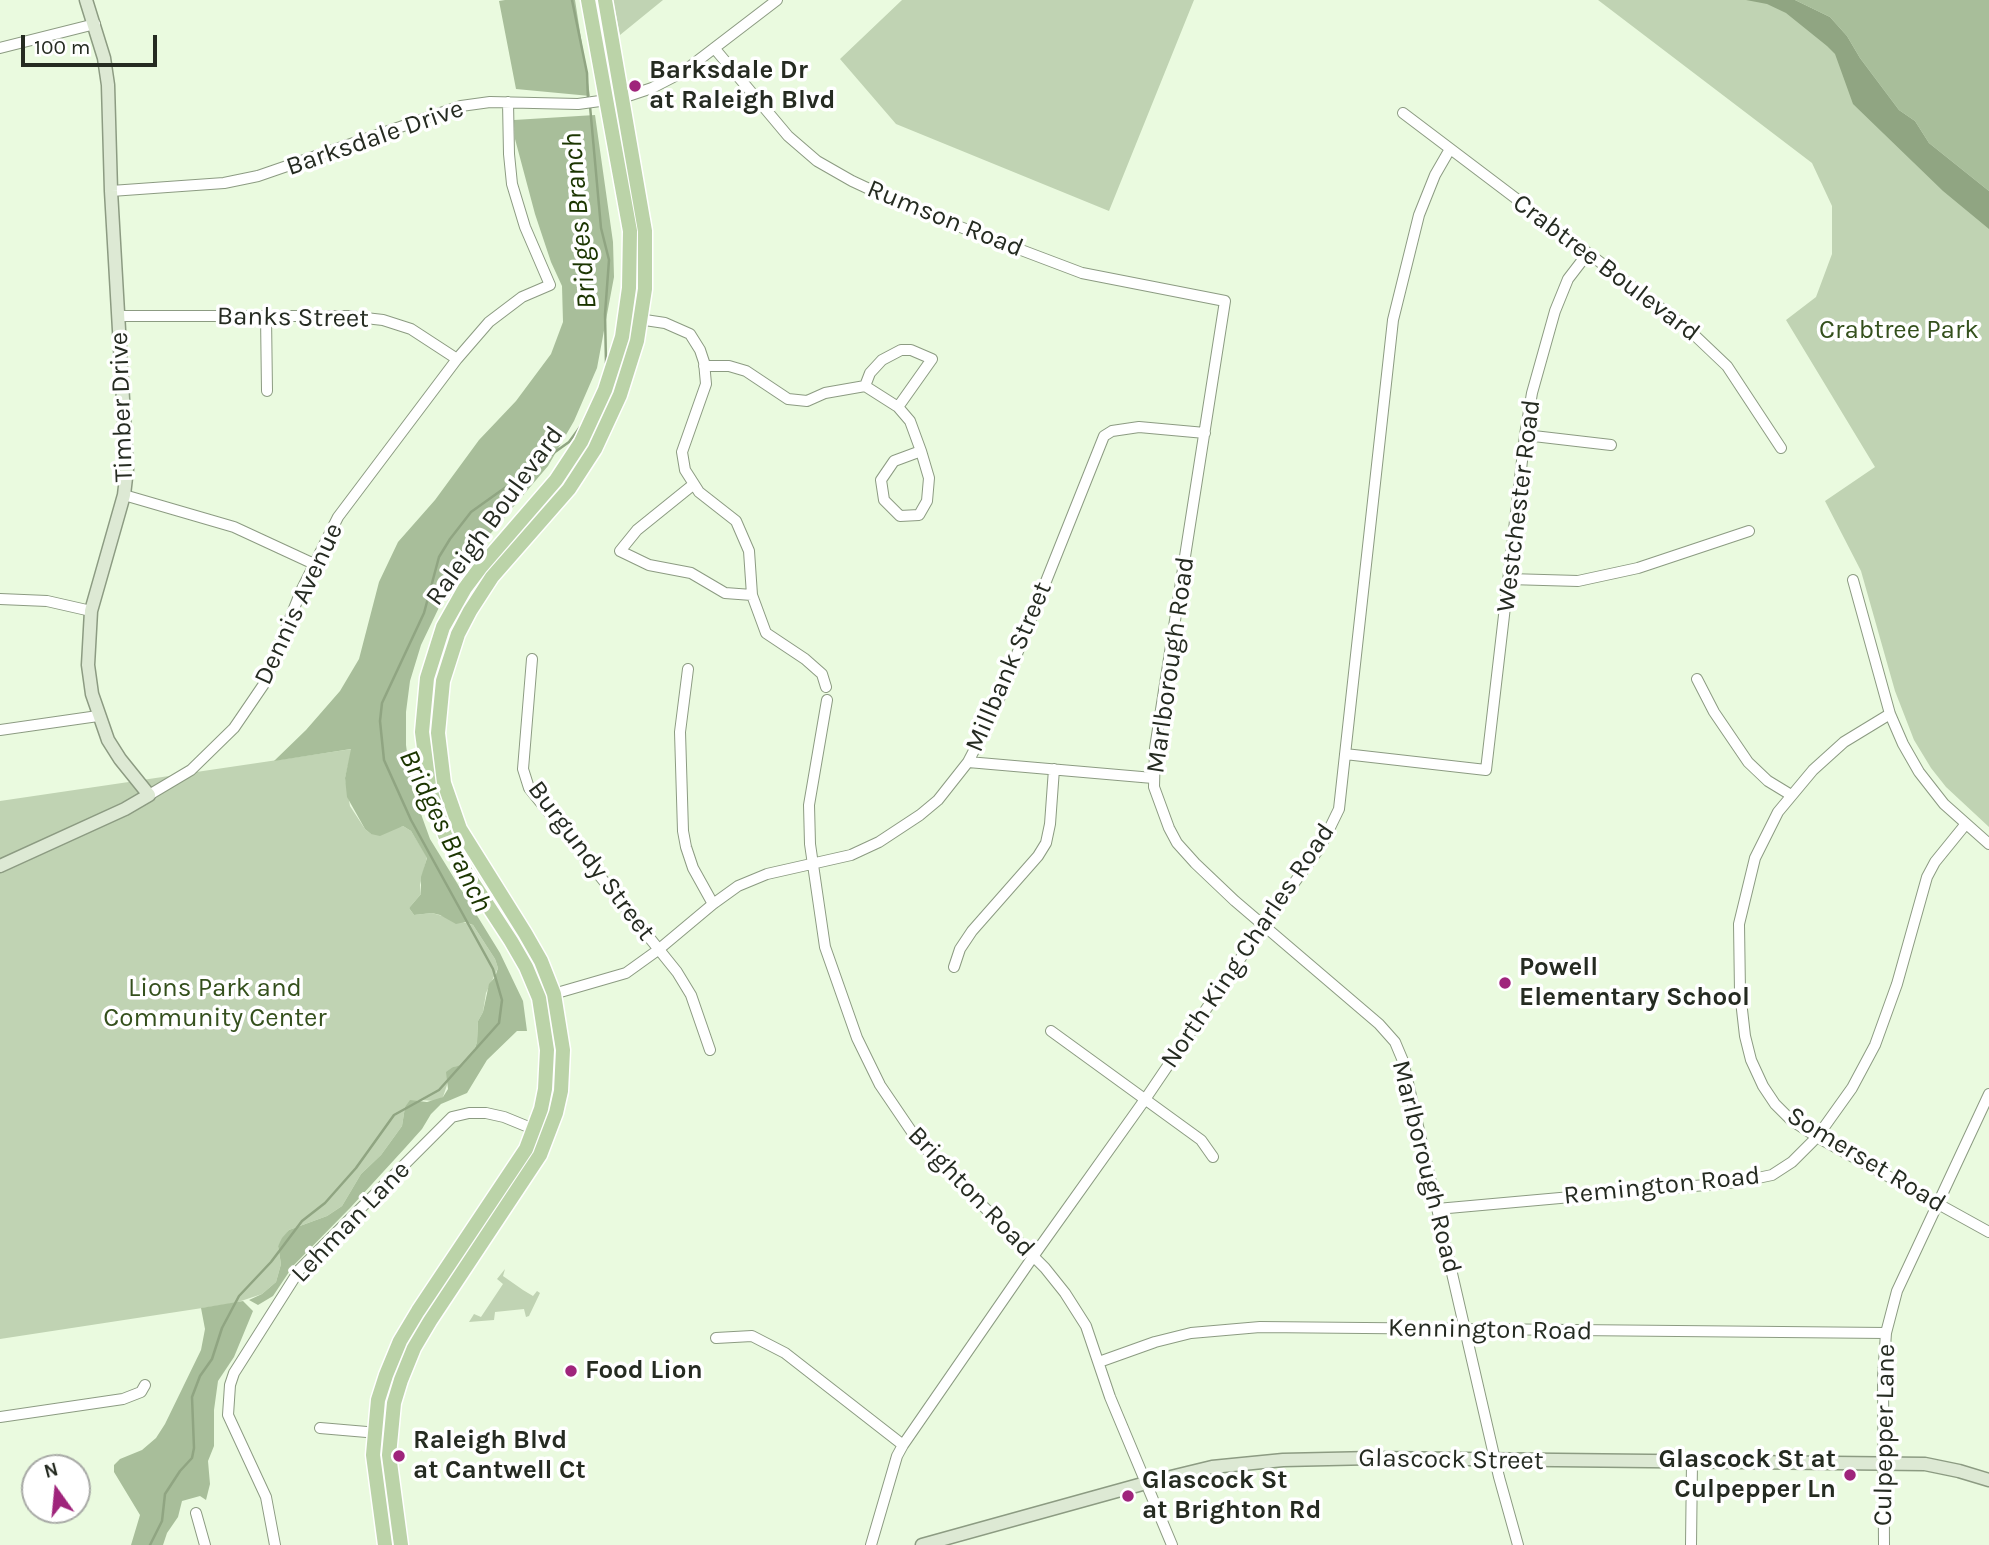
<!DOCTYPE html>
<style>
body{margin:0}
#map{position:relative;width:1989px;height:1545px;overflow:hidden;background:#eafadf;font-family:Karla,sans-serif}
canvas{display:block}
.north{position:absolute;left:21px;top:1454px;width:70px;height:70px;box-sizing:border-box;background:#fff;border:2px solid #a8aaa6;border-radius:50%;rotate:345deg;font-size:19px;font-weight:700;line-height:28px;text-align:center;color:#252b21}
.north::after{content:'';display:block;margin:auto;width:24px;height:32px;background:#9f247b;clip-path:polygon(50% 0,100% 100%,50% 72%,0 100%)}
.scale{position:absolute;left:21px;top:35px;width:136px;height:32px;box-sizing:border-box;border:4px solid #252b21;border-top:0;padding-left:9px;font-size:21px;line-height:24px;white-space:nowrap;color:#252b21;-webkit-text-stroke:5px #fff;paint-order:stroke}
</style>
<div id="map">
<canvas width="1989" height="1545"></canvas>
<div class="north">N</div>
<div class="scale">100 m</div>
</div>
<script>
const g = document.querySelector('canvas').getContext('2d');
g.lineJoin = 'round';
function fill(path, color) { g.fillStyle = color; g.fill(path, 'evenodd'); }
const shape = rows => new Path2D(rows.map(r => 'M' + r).join(''));
function stroke(path, color, width, dash) { g.strokeStyle = color; g.lineWidth = width; g.lineCap = dash ? 'butt' : 'round'; g.setLineDash(dash || []); g.stroke(path); }
function drawText(font, color, halo, rows, align = 'center') {
  g.font = font + ' Karla,sans-serif'; g.lineWidth = 7; g.setLineDash([]); g.textBaseline = 'middle'; g.strokeStyle = halo; g.fillStyle = color; for (const [text, x, y, turn = 0] of rows) {
    g.save(); g.translate(x, y); g.rotate((+turn || 0) * Math.PI / 180); g.textAlign = isNaN(turn) ? turn : align; if (halo) g.strokeText(text, 0, 0); g.fillText(text, 0, 0); g.restore();
  }
}
const green = shape([
 [613,0,663,0,620,35],
 [902,0,1194,0,1109,211,896,124,840,59],
 [1598,0,1792,0,1989,211,1989,827,1946,787,1931,768,1914,740,1895,691,1861,571,1825,501,1875,467,1786,320,1816,297,1832,254,1832,206,1812,163],
 [352,749,345,778,350,806,365,829,371,834,403,826,411,831,427,857,420,885,421,894,409,908,414,915,432,913,473,925,495,959,498,968,486,993,483,1012,478,1021,477,1042,474,1051,462,1066,453,1067,443,1097,436,1101,419,1100,405,1107,402,1126,381,1155,361,1174,342,1206,327,1216,289,1230,278,1246,281,1264,276,1282,262,1294,235,1303,0,1339,0,801],
 [505,1269,503,1276,523,1290,533,1296,537,1291,540,1293,529,1316,526,1317,524,1309,495,1312,494,1320,469,1322,474,1314,481,1317,503,1284,497,1279]
]);
const forest = shape([
 [505,0,575,0,590,96,516,89,499,1],
 [1795,0,1989,0,1989,191,1929,143,1915,121,1899,110,1860,58,1847,36,1830,17],
 [595,115,613,242,614,277,597,368,574,421,548,466,463,566,444,597,421,645,410,681,406,712,406,745,412,789,430,839,500,953,523,1001,527,1031,517,1031,487,1060,467,1093,441,1104,431,1114,422,1129,405,1148,351,1207,293,1266,273,1296,258,1305,249,1300,262,1294,276,1282,281,1264,278,1246,282,1238,289,1230,327,1216,342,1206,361,1174,381,1155,402,1126,405,1107,410,1100,427,1102,443,1097,448,1089,446,1072,453,1067,462,1065,474,1051,477,1042,478,1021,483,1012,489,984,495,977,498,968,495,959,473,925,465,922,456,924,440,915,432,913,414,915,409,908,421,894,421,877,427,858,411,831,403,826,380,836,371,834,365,829,347,797,345,778,351,749,274,761,306,730,340,691,359,659,379,582,398,542,435,500,479,440,516,401,551,354,563,322,562,286,551,262,535,214,515,139,514,120],
 [243,1301,253,1311,234,1357,218,1381,214,1410,214,1446,208,1461,210,1484,206,1500,200,1496,182,1501,178,1517,167,1533,163,1545,131,1545,140,1515,114,1472,114,1465,120,1459,142,1450,156,1438,165,1424,201,1350,205,1329,201,1308]
]);
const water = shape([
 [1746,0,1795,0,1830,17,1847,36,1860,58,1899,110,1915,121,1929,143,1989,191,1989,229,1943,191,1853,104,1835,54,1827,46,1786,13,1767,4]
]);
const stream = shape([
 [572,0,587,73,588,100],
 [590,106,601,228,609,260,605,314,606,363],
 [150,1545,162,1521,165,1494,180,1471,192,1458,194,1448,192,1397,200,1376,212,1359,222,1328,239,1296,271,1262,302,1221,325,1203,356,1168,394,1115,439,1090,499,1023,502,1000,493,969,411,820,384,760,380,721,382,703,424,613,439,557,450,539,471,512,569,442,580,427]
]);
const street = shape([
 [0,48,95,24],
 [715,49,788,136,817,161,852,181,910,208,1082,273,1225,301,1155,748,1154,787,1169,828,1177,843,1195,863,1235,901,1379,1024,1395,1042,1403,1061,1499,1477,1518,1545],
 [1403,113,1687,328,1727,366,1781,448],
 [111,191,224,183,258,176,461,106,490,102,578,104,622,98,652,88,683,72,777,0],
 [119,316,348,316,383,320,411,329,457,359],
 [266,316,267,391],
 [625,317,665,323,690,334,700,350,704,362,706,384,682,452,685,470,699,492,736,521,749,551,752,595,766,633,805,659,822,674,826,687],
 [704,366,729,366,746,371,788,399,807,401,825,393,865,386,898,407,910,421,921,451,929,478,927,501,919,515,900,516,884,500,881,480,894,461,921,451],
 [865,386,870,373,882,360,901,350,911,350,932,359,898,407],
 [1525,435,1611,445],
 [694,484,637,530,620,551,649,565,691,573,725,593,752,595],
 [124,495,234,527,314,564],
 [1509,579,1578,581,1638,568,1749,531],
 [1853,580,1890,714,1903,744,1919,772,1944,804,1989,844],
 [0,599,47,601,91,611],
 [532,659,523,769,529,788,677,972,691,995,710,1050],
 [688,669,680,732,683,831,686,847,693,868,713,904],
 [1697,679,1714,712,1748,762,1768,781,1791,795],
 [827,700,809,805,810,844,825,947,857,1038,880,1085,918,1141,1045,1268,1065,1293,1086,1326,1110,1397,1172,1545],
 [1890,714,1844,742,1813,770,1778,812,1755,858,1739,924,1740,992,1745,1036,1751,1060,1763,1086,1775,1104,1791,1120,1817,1137,1989,1232],
 [0,730,98,716],
 [1345,754,1486,770,1525,435,1532,393,1555,311,1568,279,1588,253],
 [968,762,1153,778],
 [149,795,191,770,234,728,264,684,301,591,338,517,457,359,489,322,522,297,550,285,525,227,512,184,509,154,508,102],
 [954,967,960,949,972,931,1038,856,1046,843,1050,824,1054,769],
 [550,995,626,973,658,950,713,904,738,886,767,874,851,855,879,842,920,815,938,800,968,762,993,714,1104,436,1112,431,1139,427,1205,433],
 [1051,1031,1201,1140,1213,1157],
 [1437,1209,1739,1182,1772,1175,1792,1162,1817,1137,1852,1088,1875,1045,1897,984,1927,877,1935,862,1965,825],
 [716,1338,752,1336,785,1353,903,1445],
 [1099,1362,1155,1342,1191,1333,1260,1327,1886,1333],
 [0,1417,123,1399,141,1392,145,1385],
 [320,1428,390,1434],
 [196,1513,205,1545],
 [275,1545,266,1497,228,1415,230,1385,234,1373,300,1269,452,1117,469,1113,486,1113,504,1117,548,1135],
 [871,1545,897,1456,903,1445,1037,1251,1146,1098,1259,931,1321,846,1339,809,1393,320,1419,215,1435,175,1450,149],
 [1691,1545,1692,1462],
 [1884,1545,1883,1377,1886,1333,1897,1291,1989,1094]
]);
const secondary = shape([
 [0,866,125,809,149,795,120,759,108,740,92,694,88,665,91,611,124,495,127,469,111,191,108,85,104,58,86,0],
 [922,1545,1146,1483,1212,1467,1283,1460,1373,1458,1925,1464,1959,1471,1989,1480]
]);
const primary = shape([
 [385,1545,373,1455,378,1400,386,1375,400,1341,418,1311,526,1149,541,1109,545,1089,547,1050,539,998,526,967,511,941,466,872,445,835,429,786,422,732,427,678,443,627,465,588,480,568,556,480,581,442,605,390,622,337,629,288,630,231,588,0],
 [401,1545,389,1455,394,1403,401,1380,414,1348,430,1321,540,1155,556,1113,561,1091,563,1050,554,994,541,961,525,933,460,829,444,783,438,733,443,681,458,634,470,611,492,577,569,489,595,449,620,395,637,341,645,289,645,231,605,0]
]);
const markers = [
 [635,86,7,"#9f247b"],
 [1505,983,7,"#9f247b"],
 [571,1371,7,"#9f247b"],
 [399,1456,7,"#9f247b"],
 [1850,1475,7,"#9f247b"],
 [1128,1496,7,"#9f247b"]
];
const poiNames = [
 ["Barksdale Dr",649,71],
 ["at Raleigh Blvd",649,101],
 ["Powell",1519,968],
 ["Elementary School",1519,998],
 ["Food Lion",585,1371],
 ["Raleigh Blvd",413,1441],
 ["at Cantwell Ct",413,1471],
 ["Glascock St at",1836,1460,"right"],
 ["Culpepper Ln",1836,1490,"right"],
 ["Glascock St",1142,1481],
 ["at Brighton Rd",1142,1511]
];
const streetNames = [
 ["Barksdale Drive",375,138,-19],
 ["Rumson Road",945,219,22],
 ["Crabtree Boulevard",1606,268,37],
 ["Banks Street",293,318,1],
 ["Timber Drive",122,407,-92],
 ["Westchester Road",1519,506,-83],
 ["Raleigh Boulevard",495,516,-54],
 ["Dennis Avenue",299,604,-65],
 ["Marlborough Road",1171,665,-82],
 ["Millbank Street",1009,667,-67],
 ["Burgundy Street",591,861,53],
 ["North King Charles Road",1248,946,-56],
 ["Somerset Road",1866,1160,31],
 ["Marlborough Road",1426,1167,76],
 ["Remington Road",1662,1186,-6],
 ["Brighton Road",971,1192,46],
 ["Lehman Lane",351,1222,-46],
 ["Kennington Road",1490,1330,1],
 ["Culpepper Lane",1885,1435,-89],
 ["Glascock Street",1451,1460,1]
];
const parkNames = [
 ["Crabtree Park",1899,331],
 ["Lions Park and",215,989],
 ["Community Center",215,1019]
];
const waterNames = [
 ["Bridges Branch",580,221,-95],
 ["Bridges Branch",445,831,64]
];
fill(green, '#c0d3b3');
fill(forest, '#a8be9a');
fill(water, '#90a582');
stroke(stream, '#90a582', 2.5);
stroke(street, '#8c9b82', 12);
stroke(secondary, '#8c9b82', 15);
stroke(primary, '#fff', 17);
stroke(street, '#fff', 10);
stroke(secondary, '#dde9d4', 12);
stroke(primary, '#bbd3a8', 14);
for (const [x, y, r, color] of markers) { const dot = new Path2D(); dot.arc(x, y, r, 0, 2 * Math.PI); g.fillStyle = color; g.fill(dot); stroke(dot, '#fff', 2.5); }
drawText('bold 26px', '#252b21', '#fff', poiNames, 'left');
drawText('26px', '#252b21', '#fff', streetNames);
drawText('26px', '#34501c', '#fff', parkNames);
drawText('italic 28px', '#1b3500', '#fff', waterNames);
</script>
